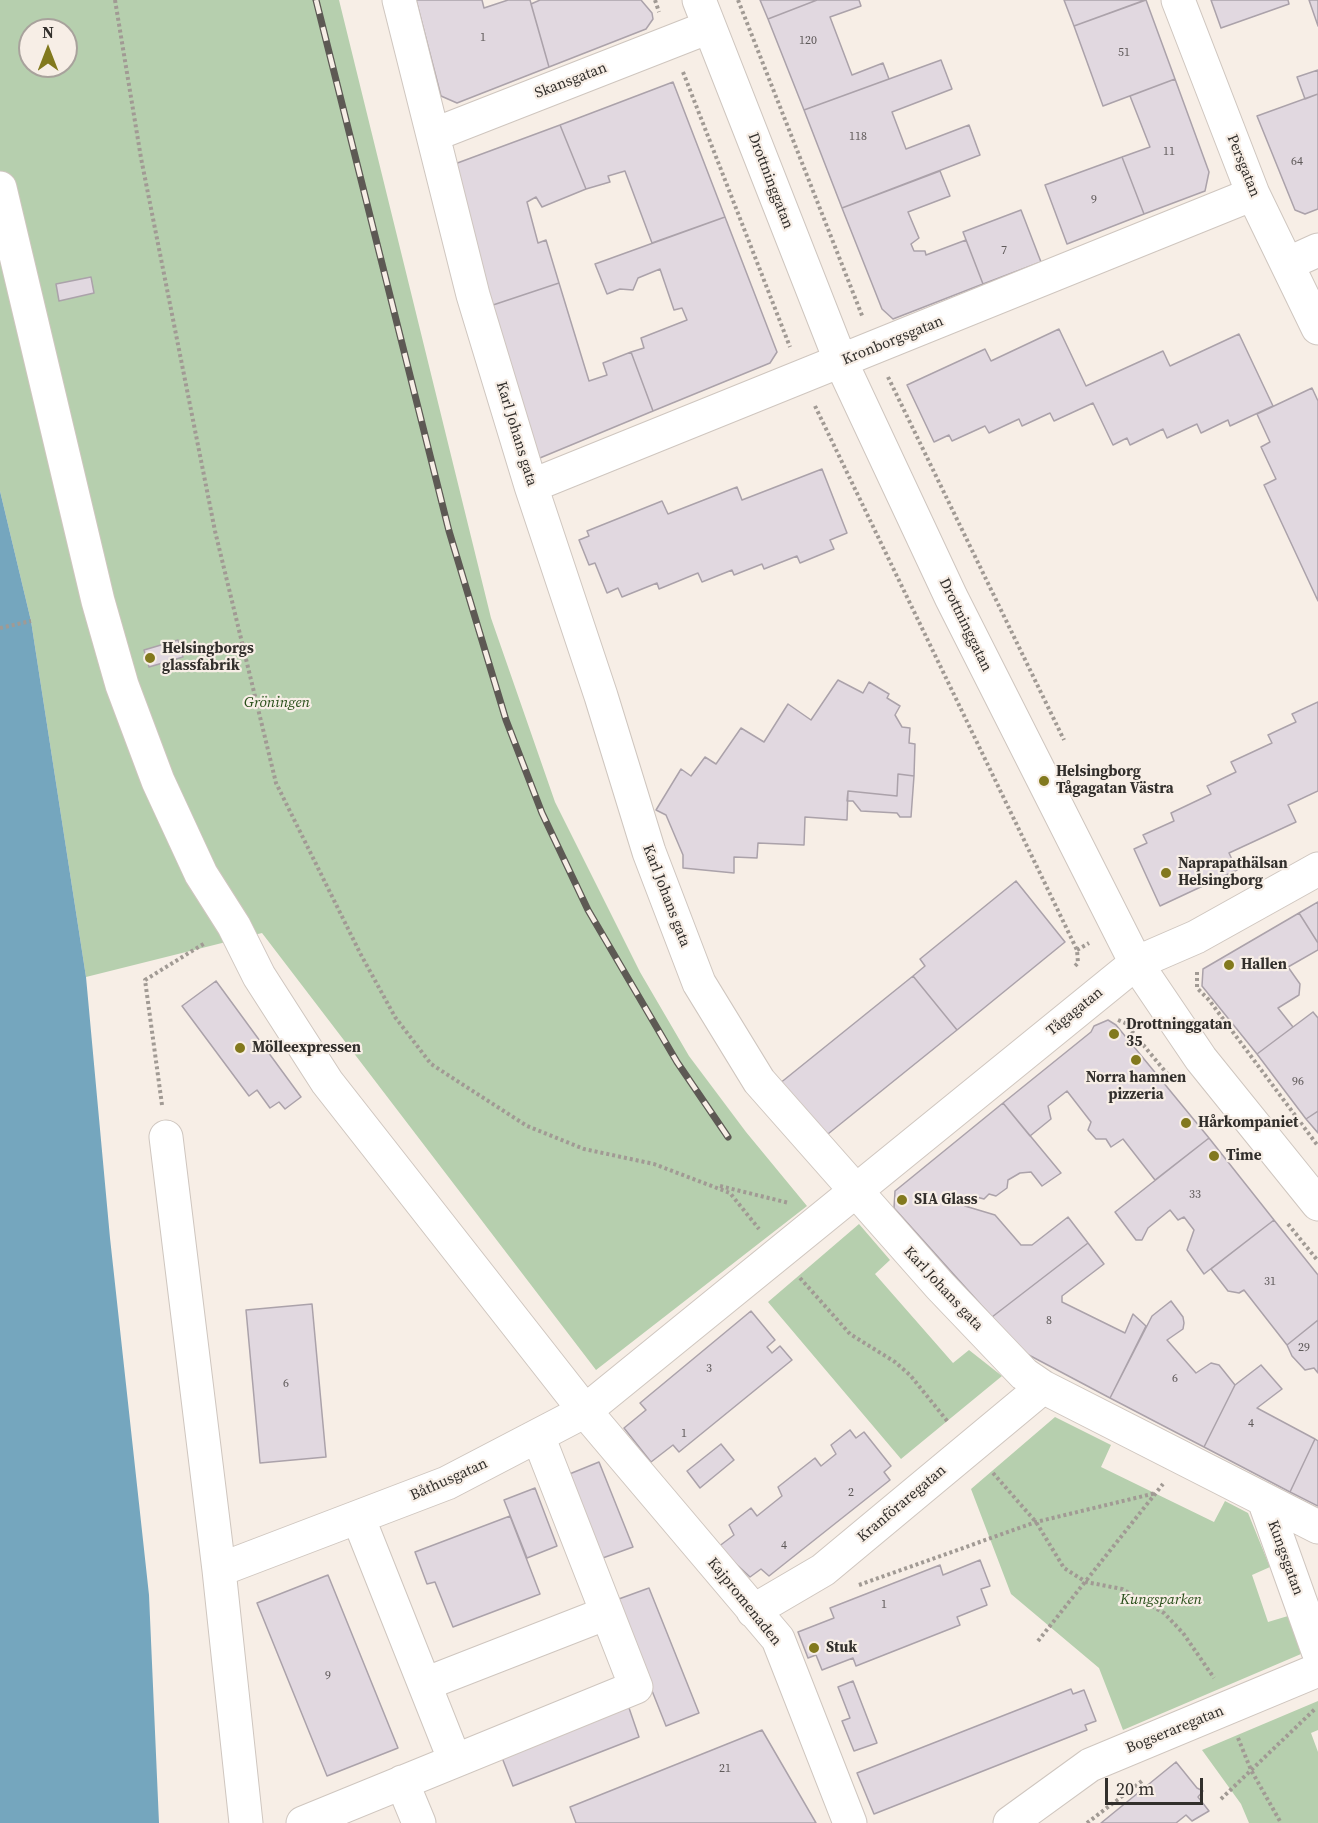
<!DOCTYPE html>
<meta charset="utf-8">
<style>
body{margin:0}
#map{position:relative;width:1318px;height:1823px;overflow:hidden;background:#f7eee6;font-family:"Source Serif 4",serif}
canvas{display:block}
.north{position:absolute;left:18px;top:18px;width:60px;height:60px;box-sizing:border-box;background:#f7eee6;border:2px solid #a8a29c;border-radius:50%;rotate:0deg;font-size:16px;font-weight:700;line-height:24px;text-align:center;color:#322f2c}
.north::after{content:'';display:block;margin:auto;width:21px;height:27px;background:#82791e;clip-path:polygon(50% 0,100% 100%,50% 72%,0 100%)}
.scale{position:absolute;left:1105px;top:1778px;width:98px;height:27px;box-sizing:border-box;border:3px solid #322f2c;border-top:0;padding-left:8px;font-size:18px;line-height:21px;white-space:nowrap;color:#322f2c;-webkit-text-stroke:4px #f7eee6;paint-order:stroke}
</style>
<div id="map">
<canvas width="1318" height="1823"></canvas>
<div class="north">N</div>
<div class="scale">20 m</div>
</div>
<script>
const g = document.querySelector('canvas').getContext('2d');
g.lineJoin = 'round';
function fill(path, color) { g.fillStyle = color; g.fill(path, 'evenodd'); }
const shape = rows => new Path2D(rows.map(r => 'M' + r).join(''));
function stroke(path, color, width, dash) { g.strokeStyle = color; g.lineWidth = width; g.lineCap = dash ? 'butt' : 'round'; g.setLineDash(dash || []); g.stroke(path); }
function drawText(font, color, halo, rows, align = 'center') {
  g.font = font + ' "Source Serif 4",serif'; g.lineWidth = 4.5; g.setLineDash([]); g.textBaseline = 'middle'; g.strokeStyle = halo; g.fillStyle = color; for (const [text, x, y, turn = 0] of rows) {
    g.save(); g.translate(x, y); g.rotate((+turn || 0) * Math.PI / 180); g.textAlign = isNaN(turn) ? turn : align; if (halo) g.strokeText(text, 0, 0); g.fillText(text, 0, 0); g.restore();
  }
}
const green = shape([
 [0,0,339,0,491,618,555,802,640,972,689,1056,746,1132,807,1206,596,1370,262,933,86,977,31,621,0,491],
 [30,30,66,30,66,66,30,66],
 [859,1224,890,1260,875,1274,953,1363,969,1350,1002,1376,901,1459,768,1302],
 [1055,1417,1111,1445,1101,1467,1214,1522,1225,1501,1248,1513,1270,1567,1252,1575,1268,1622,1288,1616,1301,1654,1123,1730,1099,1668,1011,1594,971,1489],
 [1318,1701,1318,1730,1311,1733,1318,1752,1318,1823,1249,1823,1241,1804,1202,1750]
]);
const water = shape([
 [0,491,31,621,86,977,110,1238,149,1595,159,1823,0,1823]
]);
const building = shape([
 [416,0,482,0,484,8,508,0,530,0,549,67,457,103,441,96,416,0],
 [540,0,641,0,652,13,653,19,646,29,549,67,531,4,540,0],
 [760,0,817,0,768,19,760,0],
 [817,0,859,0,861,6,830,17,852,75,883,63,889,79,804,110,768,19,817,0],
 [1064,0,1145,0,1074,26,1064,0],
 [1146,0,1175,79,1103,106,1074,26,1146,0],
 [1211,0,1288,0,1289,4,1221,28,1211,0],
 [1309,0,1318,0,1318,26,1309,0],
 [941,60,952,89,892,112,906,149,969,125,980,155,842,208,804,110,941,60],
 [1318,70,1318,94,1305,99,1297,77,1318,70],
 [1175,79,1209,172,1205,191,1144,214,1122,157,1150,147,1130,96,1175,79],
 [673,82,725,217,652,243,625,171,608,176,610,182,586,189,560,125,673,82],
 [1318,94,1318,209,1305,214,1295,210,1257,116,1318,94],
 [560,125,586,189,542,207,536,197,527,202,538,243,546,240,559,283,487,307,452,165,560,125],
 [1122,157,1144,214,1067,244,1045,185,1122,157],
 [940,171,950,196,908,212,919,238,911,244,914,251,925,251,926,255,966,240,983,284,893,319,882,309,842,208,940,171],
 [1021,210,1041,262,983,284,963,232,1021,210],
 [725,217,777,352,770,363,653,411,631,352,644,348,641,338,687,320,682,308,674,310,660,269,638,278,633,290,620,289,607,294,595,264,725,217],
 [91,277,94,293,59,301,56,284,91,277],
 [559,283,589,381,607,375,603,363,631,352,653,411,535,460,487,307,559,283],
 [1059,329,1086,386,1163,351,1170,366,1239,334,1273,406,1230,426,1228,420,1201,433,1197,424,1167,438,1163,429,1130,445,1127,438,1113,445,1093,403,1054,421,1050,413,1022,426,1019,419,989,433,985,426,952,441,949,435,934,442,907,385,985,349,991,361,1059,329],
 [1312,388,1318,401,1318,601,1264,485,1276,479,1261,447,1270,442,1257,414,1312,388],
 [822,469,847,533,830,540,834,549,800,563,797,556,764,569,762,564,734,575,732,570,702,582,698,573,659,589,657,583,622,597,618,588,607,593,595,563,589,565,579,540,589,536,587,531,662,501,668,514,737,487,742,500,822,469],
 [178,640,183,657,149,667,144,650,178,640],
 [838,680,863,693,869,682,889,694,887,698,900,706,895,715,902,727,910,728,909,743,915,744,914,776,898,774,897,796,848,791,847,820,805,817,804,845,758,843,757,858,734,857,734,873,683,868,683,855,666,815,656,810,681,769,691,776,705,757,716,764,741,728,764,742,788,704,811,720,838,680],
 [1318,702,1318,791,1288,805,1296,822,1229,853,1237,870,1160,906,1134,849,1147,843,1143,835,1174,821,1171,813,1211,794,1207,786,1236,772,1231,762,1272,743,1268,735,1296,722,1292,714,1318,702],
 [898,774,914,776,911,817,900,817,897,813,861,811,853,801,847,801,848,791,897,796,898,774],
 [1016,881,1065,942,957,1030,913,976,925,966,920,959,1016,881],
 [1318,902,1318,943,1299,913,1318,902],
 [1299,913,1318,943,1318,950,1288,967,1300,984,1299,995,1278,1008,1293,1027,1257,1054,1202,986,1203,969,1299,913],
 [913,976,957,1030,823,1138,779,1084,913,976],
 [216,981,301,1097,285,1109,279,1102,270,1108,257,1090,249,1096,182,1006,216,981],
 [1313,1012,1318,1018,1318,1111,1306,1119,1257,1054,1313,1012],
 [1108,1020,1116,1025,1209,1138,1155,1180,1123,1139,1111,1147,1106,1139,1096,1139,1088,1130,1091,1122,1067,1091,1048,1106,1051,1119,1030,1136,1003,1103,1091,1032,1094,1026,1108,1020],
 [1003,1103,1061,1173,1042,1186,1031,1172,1020,1173,1008,1180,1007,1188,996,1196,989,1194,984,1199,969,1195,965,1206,995,1215,1021,1245,1032,1245,1068,1217,1088,1243,992,1317,894,1208,895,1191,1003,1103],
 [1318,1111,1318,1133,1306,1119,1318,1111],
 [1209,1138,1274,1220,1204,1274,1187,1250,1194,1230,1184,1217,1178,1220,1170,1210,1148,1228,1142,1240,1136,1240,1115,1212,1209,1138],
 [1274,1220,1318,1275,1318,1320,1287,1345,1244,1290,1239,1293,1228,1291,1211,1269,1274,1220],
 [1088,1243,1104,1264,1062,1296,1062,1302,1125,1333,1133,1314,1146,1326,1110,1398,1025,1353,992,1317,1088,1243],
 [1171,1301,1183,1317,1184,1323,1183,1329,1167,1340,1196,1373,1211,1363,1219,1365,1235,1385,1204,1447,1110,1398,1152,1316,1171,1301],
 [312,1304,326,1457,260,1463,246,1310,312,1304],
 [751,1311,775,1340,767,1347,772,1353,780,1346,792,1360,679,1452,673,1445,651,1462,624,1428,646,1410,640,1403,751,1311],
 [1318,1320,1318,1373,1314,1368,1305,1370,1292,1356,1287,1345,1318,1320],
 [1261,1365,1282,1389,1257,1408,1315,1439,1290,1492,1204,1447,1235,1385,1261,1365],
 [850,1430,856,1438,864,1432,891,1466,884,1472,890,1480,769,1576,761,1569,750,1577,718,1547,734,1535,729,1525,751,1508,757,1516,782,1496,778,1487,815,1458,821,1466,836,1454,831,1445,850,1430],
 [1315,1439,1318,1441,1318,1506,1290,1492,1315,1439],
 [721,1444,734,1460,700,1488,687,1471,721,1444],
 [599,1462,633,1547,600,1559,567,1475,599,1462],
 [535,1488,557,1546,527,1558,504,1500,535,1488],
 [510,1516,540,1594,453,1627,435,1582,427,1584,415,1552,510,1516],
 [980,1560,990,1586,981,1589,987,1605,957,1617,960,1625,856,1666,853,1658,822,1670,816,1655,808,1658,798,1632,834,1618,830,1608,940,1565,943,1575,980,1560],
 [328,1575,398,1748,327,1776,257,1603,328,1575],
 [649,1588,699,1713,666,1726,616,1600,649,1588],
 [853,1681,877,1743,854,1751,842,1721,850,1718,838,1687,853,1681],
 [1071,1689,1073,1694,1084,1690,1096,1721,1085,1725,1087,1730,874,1814,857,1773,1071,1689],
 [628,1705,639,1737,513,1786,501,1755,628,1705],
 [762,1730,816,1823,576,1823,570,1807,762,1730],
 [1176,1762,1197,1788,1203,1791,1198,1797,1209,1811,1192,1821,1186,1815,1176,1823,1101,1823,1176,1762]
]);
const path = shape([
 [115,0,141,158,215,531,276,783,360,953,395,1017,431,1064,527,1126,584,1149,654,1164,730,1193,759,1229],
 [655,0,659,12],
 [738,0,863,318],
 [683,72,790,347],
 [888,377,1064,740],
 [815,406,1077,950,1078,963,1074,967],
 [0,628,31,621],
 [1077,950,1089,943],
 [1197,972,1197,988,1209,1000,1318,1146],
 [1118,1020,1125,1023,1169,1076],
 [162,1105,145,980,205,943],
 [720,1186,789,1203],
 [1288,1224,1318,1261],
 [800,1278,850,1334,895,1362,910,1375,948,1422],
 [993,1473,1036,1522,1064,1568,1086,1582,1122,1589,1164,1613,1183,1633,1214,1678],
 [859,1585,1036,1522,1156,1493],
 [1038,1641,1163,1484],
 [1238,1738,1251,1770,1281,1823],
 [1221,1799,1315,1709],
 [1087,1823,1142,1781]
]);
const minor = shape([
 [399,0,473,295,531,486,601,696,649,852,699,983,759,1081,940,1286,1024,1374,1043,1387,1318,1527],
 [699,0,841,362,951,597,1136,963,1201,1059,1318,1204],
 [1178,0,1253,194,1318,328],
 [433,135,709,27],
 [0,188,98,601,122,685,158,781,201,874,234,926,259,976,327,1082,585,1411,778,1639,850,1823],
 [1287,264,1318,250],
 [531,486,1253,194],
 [166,1137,219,1570,246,1823],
 [1264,1500,1318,1651],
 [358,1517,455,1761],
 [219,1570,447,1483,585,1411,1136,963,1196,937,1318,869],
 [753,1611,823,1570,1043,1387],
 [425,1684,607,1613],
 [402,1782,419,1823],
 [303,1823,636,1687,538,1436],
 [1010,1823,1090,1765,1318,1670]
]);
const rail = shape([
 [316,0,449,531,506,720,542,813,588,910,677,1062,728,1137]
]);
const markers = [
 [150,658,6,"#82791e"],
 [1044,781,6,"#82791e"],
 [1166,873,6,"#82791e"],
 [1229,965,6,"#82791e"],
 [1114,1034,6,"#82791e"],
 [240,1048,6,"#82791e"],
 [1136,1060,6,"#82791e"],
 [1186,1123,6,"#82791e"],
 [1214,1156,6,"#82791e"],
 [902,1200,6,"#82791e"],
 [814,1648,6,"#82791e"]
];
const numberNames = [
 ["1",483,38],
 ["120",808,41],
 ["51",1124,53],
 ["118",858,137],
 ["11",1169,152],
 ["64",1297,162],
 ["9",1094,200],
 ["7",1004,251],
 ["96",1298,1082],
 ["33",1195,1195],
 ["31",1270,1282],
 ["8",1049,1321],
 ["29",1304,1348],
 ["3",709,1369],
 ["6",1175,1379],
 ["6",286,1384],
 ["4",1251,1424],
 ["1",684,1434],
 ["2",851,1493],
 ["4",784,1546],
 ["1",884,1605],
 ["9",328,1676],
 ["21",725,1769]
];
const streetNames = [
 ["Skansgatan",571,81,-21],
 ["Persgatan",1243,166,68],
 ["Drottninggatan",770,181,69],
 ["Kronborgsgatan",893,341,-22],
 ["Karl Johans gata",516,434,73],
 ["Drottninggatan",965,625,64],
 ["Karl Johans gata",666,896,69],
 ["Tågagatan",1075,1012,-39],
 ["Karl Johans gata",943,1289,47],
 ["Båthusgatan",449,1480,-24],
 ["Kranföraregatan",902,1504,-40],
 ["Kungsgatan",1285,1558,70],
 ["Kajpromenaden",744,1602,51],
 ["Bogseraregatan",1175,1730,-22]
];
const poiNames = [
 ["Helsingborgs",162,649],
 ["glassfabrik",162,666],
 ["Helsingborg",1056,772],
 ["Tågagatan Västra",1056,789],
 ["Naprapathälsan",1178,864],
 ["Helsingborg",1178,881],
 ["Hallen",1241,965],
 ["Drottninggatan",1126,1025],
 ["35",1126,1042],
 ["Mölleexpressen",252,1048],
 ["Norra hamnen",1136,1078,"center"],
 ["pizzeria",1136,1095,"center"],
 ["Hårkompaniet",1198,1123],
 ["Time",1226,1156],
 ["SIA Glass",914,1200],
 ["Stuk",826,1648]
];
const parkNames = [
 ["Gröningen",277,703],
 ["Kungsparken",1161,1600]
];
fill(green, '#b6cfae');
fill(water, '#75a6be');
fill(building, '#e1d8e0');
stroke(building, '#aba2aa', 1.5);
stroke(minor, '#cfc6bf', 35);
stroke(path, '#a19a94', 4, [3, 3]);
stroke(minor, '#fff', 33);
stroke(rail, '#5d5954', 7);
stroke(rail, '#f7eee6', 4.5, [14]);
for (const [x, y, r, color] of markers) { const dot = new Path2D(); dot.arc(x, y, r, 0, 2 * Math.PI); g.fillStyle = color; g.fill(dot); stroke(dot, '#f7eee6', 2); }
drawText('12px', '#5e5959', null, numberNames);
drawText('15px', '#322f2c', '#f7eee6', streetNames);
drawText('bold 15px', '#322f2c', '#f7eee6', poiNames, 'left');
drawText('italic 15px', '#284e19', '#f7eee6', parkNames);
</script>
